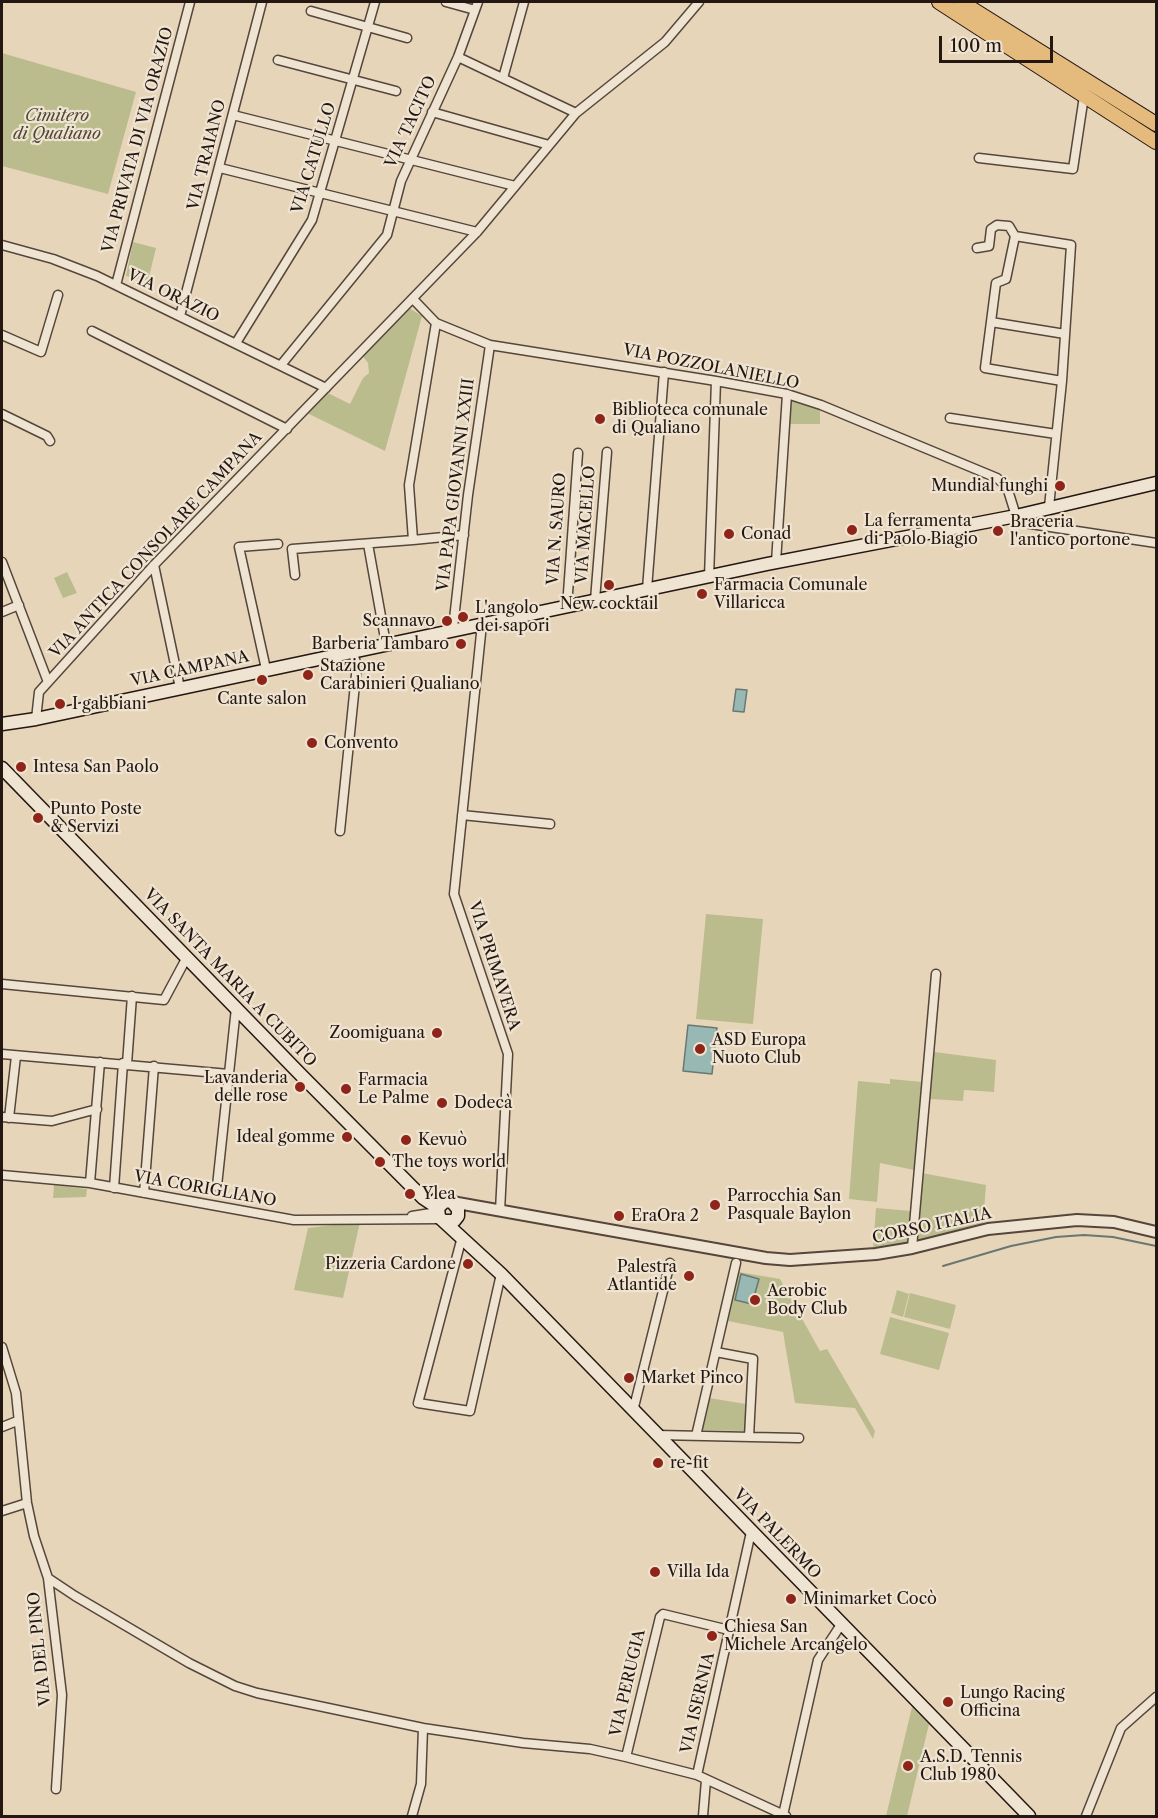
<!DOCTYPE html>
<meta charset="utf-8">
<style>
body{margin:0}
#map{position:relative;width:1158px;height:1818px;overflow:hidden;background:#e7d5ba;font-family:"Libre Caslon Text",serif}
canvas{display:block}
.frame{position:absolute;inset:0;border:3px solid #241611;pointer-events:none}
.scale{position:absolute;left:939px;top:36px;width:114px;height:27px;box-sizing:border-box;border:3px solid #241611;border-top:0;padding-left:8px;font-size:18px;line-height:21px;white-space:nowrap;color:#241611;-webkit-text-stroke:4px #efe4d2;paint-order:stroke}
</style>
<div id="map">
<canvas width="1158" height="1818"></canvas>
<div class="frame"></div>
<div class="scale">100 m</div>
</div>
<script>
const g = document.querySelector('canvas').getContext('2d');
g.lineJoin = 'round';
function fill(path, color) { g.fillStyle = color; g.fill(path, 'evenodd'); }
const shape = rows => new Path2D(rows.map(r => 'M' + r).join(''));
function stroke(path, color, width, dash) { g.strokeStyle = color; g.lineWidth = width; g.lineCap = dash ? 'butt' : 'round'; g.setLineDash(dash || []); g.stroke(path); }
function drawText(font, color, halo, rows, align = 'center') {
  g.font = font + ' "Libre Caslon Text",serif'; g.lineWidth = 4.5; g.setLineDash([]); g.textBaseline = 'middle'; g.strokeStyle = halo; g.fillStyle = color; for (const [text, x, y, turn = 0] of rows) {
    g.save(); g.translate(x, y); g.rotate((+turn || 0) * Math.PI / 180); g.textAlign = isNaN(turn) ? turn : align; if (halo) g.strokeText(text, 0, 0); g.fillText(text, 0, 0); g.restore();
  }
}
const green = shape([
 [2,53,136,92,108,194,2,166],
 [133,242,156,248,148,281,126,276],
 [409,308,422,316,385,451,307,413,326,392,350,404,363,378,369,373,368,363,362,355],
 [791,400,820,408,820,424,789,424],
 [67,572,77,593,63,598,54,578],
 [706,914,763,919,753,1024,696,1019],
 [934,1052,996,1060,994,1092,964,1090,963,1101,930,1099],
 [890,1079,923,1082,914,1170,880,1163,877,1202,849,1199,858,1081,890,1084],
 [922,1173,986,1185,983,1224,917,1241],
 [54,1185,87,1189,86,1197,53,1198],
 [876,1208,911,1211,908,1243,873,1249],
 [360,1222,343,1298,294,1290,308,1228],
 [739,1272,780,1279,820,1351,827,1349,875,1431,873,1439,855,1408,795,1403,783,1332,728,1321],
 [897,1290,909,1294,903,1317,891,1313],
 [910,1293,956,1305,950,1329,904,1317],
 [890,1317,949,1333,939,1370,880,1354],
 [709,1398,746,1404,745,1431,701,1430],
 [912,1707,929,1724,907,1816,886,1816]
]);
const water = shape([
 [736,689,747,690,744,712,733,711,736,689],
 [688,1025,717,1028,712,1074,683,1071,688,1025],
 [741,1274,759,1279,752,1304,735,1300,741,1274]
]);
const stream = shape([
 [943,1266,1011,1246,1056,1237,1084,1235,1113,1237,1156,1246]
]);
const minor = shape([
 [446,2,475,10],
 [311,11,407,38],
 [458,57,576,113],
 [278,60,396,91],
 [503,78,524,2],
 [432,112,549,145],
 [233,115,515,186],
 [979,158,1073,169,1084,96],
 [220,168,477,232],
 [1015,236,1071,245,1062,381,1049,507],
 [2,245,53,259,97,276,326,388],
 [977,248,989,246,991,229,997,225,1009,226,1015,236,1006,279,996,283,985,368,1062,381],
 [116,285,190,2],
 [413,299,436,323,490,345,716,381,787,394,821,405,997,478,1007,487,1016,516,1024,523,1156,543],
 [180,316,262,2],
 [991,322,1065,334],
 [92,331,287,429],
 [2,335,41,352,58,295],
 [236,343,312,220,375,2],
 [281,365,387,235,401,181,458,57,478,2],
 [2,414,47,436,50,441],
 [950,418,1056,434],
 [413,540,464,535],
 [368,544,386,644],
 [2,562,48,682],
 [776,562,787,394],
 [154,565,180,688],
 [295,575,292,549,413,540,409,485,436,323],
 [709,577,716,381],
 [647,589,664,372],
 [595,600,607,452],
 [567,607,578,453],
 [2,612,19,605],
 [482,624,454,894,508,1054,500,1211],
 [453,628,468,495,490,345],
 [266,669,239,547,278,544],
 [36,719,39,692,154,565,477,232,576,113,665,42,699,2],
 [462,815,550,824],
 [340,831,357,665,352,651],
 [2,984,164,1000,187,957],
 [2,1054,229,1074],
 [127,1064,132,996],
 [2,1117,52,1121,97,1109],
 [9,1118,16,1056],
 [2,1175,90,1183,294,1220,441,1219],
 [90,1183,100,1062],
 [217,1186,236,1008],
 [114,1188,123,1063],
 [144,1193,154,1066],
 [412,1216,437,1212],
 [462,1237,418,1403,470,1411,501,1274],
 [912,1248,936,974],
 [2,1347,16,1393,27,1503,34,1536,48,1578,75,1596,189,1663,235,1686,257,1693,423,1728,523,1743,590,1749,626,1757,697,1775,786,1816],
 [716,1352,753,1359,749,1437],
 [633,1411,670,1263],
 [2,1427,17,1421],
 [657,1435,799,1438],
 [696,1436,736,1263],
 [2,1511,27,1503],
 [48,1578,62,1695,56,1789],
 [626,1757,660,1617,663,1614,729,1630],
 [697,1775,751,1532],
 [783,1815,818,1660,842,1623],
 [412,1816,421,1784,423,1728],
 [703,1816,706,1780],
 [1086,1816,1121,1728,1156,1697]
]);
const tertiary = shape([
 [452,1202,766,1258,790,1260,876,1254,912,1248,988,1229,1077,1220,1114,1222,1156,1232]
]);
const secondary = shape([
 [2,724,36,719,767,564,1016,516,1156,483],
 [2,768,300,1074,423,1198,438,1208],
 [437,1199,452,1202,458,1209,458,1216,454,1221,444,1221],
 [445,1201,438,1208,439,1217,501,1274,1029,1816]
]);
const primary = shape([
 [939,2,1156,142],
 [961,2,1156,124]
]);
const markers = [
 [600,419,6,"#8f2418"],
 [1060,486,6,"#8f2418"],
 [852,530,6,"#8f2418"],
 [998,531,6,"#8f2418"],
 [729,534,6,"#8f2418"],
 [609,585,6,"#8f2418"],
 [702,594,6,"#8f2418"],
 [463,617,6,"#8f2418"],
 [447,621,6,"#8f2418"],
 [461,644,6,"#8f2418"],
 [308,675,6,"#8f2418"],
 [262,680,6,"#8f2418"],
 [60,704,6,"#8f2418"],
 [312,743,6,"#8f2418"],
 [21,767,6,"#8f2418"],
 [38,818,6,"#8f2418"],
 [437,1033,6,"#8f2418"],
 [700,1049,6,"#8f2418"],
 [300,1087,6,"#8f2418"],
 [346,1089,6,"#8f2418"],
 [442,1103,6,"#8f2418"],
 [347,1137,6,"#8f2418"],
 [406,1140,6,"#8f2418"],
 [380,1162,6,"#8f2418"],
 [410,1194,6,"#8f2418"],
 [715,1205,6,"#8f2418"],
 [619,1216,6,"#8f2418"],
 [468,1264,6,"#8f2418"],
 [689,1276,6,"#8f2418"],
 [755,1300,6,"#8f2418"],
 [629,1378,6,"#8f2418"],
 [658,1463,6,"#8f2418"],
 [655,1572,6,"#8f2418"],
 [791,1599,6,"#8f2418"],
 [712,1636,6,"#8f2418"],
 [948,1702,6,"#8f2418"],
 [908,1766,6,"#8f2418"]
];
const parkNames = [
 ["Cimitero",57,116],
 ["di Qualiano",57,134]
];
const streetNames = [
 ["VIA TACITO",411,122,-65],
 ["VIA PRIVATA DI VIA ORAZIO",138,140,-75],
 ["VIA TRAIANO",207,155,-76],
 ["VIA CATULLO",314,158,-73],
 ["VIA ORAZIO",173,296,26],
 ["VIA POZZOLANIELLO",711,367,11],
 ["VIA PAPA GIOVANNI XXIII",456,485,-83],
 ["VIA MACELLO",586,525,-86],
 ["VIA N. SAURO",557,529,-86],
 ["VIA ANTICA CONSOLARE CAMPANA",156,545,-47],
 ["VIA CAMPANA",190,669,-12],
 ["VIA PRIMAVERA",494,966,72],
 ["VIA SANTA MARIA A CUBITO",230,978,46],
 ["VIA CORIGLIANO",205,1189,10],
 ["CORSO ITALIA",932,1226,-12],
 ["VIA PALERMO",777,1534,46],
 ["VIA DEL PINO",40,1649,-96],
 ["VIA PERUGIA",628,1683,-77],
 ["VIA ISERNIA",698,1703,-77]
];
const poiNames = [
 ["Biblioteca comunale",612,410],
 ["di Qualiano",612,428],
 ["Mundial funghi",1048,486,"right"],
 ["La ferramenta",864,521],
 ["di Paolo Biagio",864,539],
 ["Braceria",1010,522],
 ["l'antico portone",1010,540],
 ["Conad",741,534],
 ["Farmacia Comunale",714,585],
 ["Villaricca",714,603],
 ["New cocktail",609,604,"center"],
 ["L'angolo",475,608],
 ["dei sapori",475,626],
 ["Scannavo",435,621,"right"],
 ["Barberia Tambaro",449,644,"right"],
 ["Stazione",320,666],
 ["Carabinieri Qualiano",320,684],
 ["Cante salon",262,699,"center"],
 ["I gabbiani",72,704],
 ["Convento",324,743],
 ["Intesa San Paolo",33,767],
 ["Punto Poste",50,809],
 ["& Servizi",50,827],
 ["Zoomiguana",425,1033,"right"],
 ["ASD Europa",712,1040],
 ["Nuoto Club",712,1058],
 ["Lavanderia",288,1078,"right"],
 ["delle rose",288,1096,"right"],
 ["Farmacia",358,1080],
 ["Le Palme",358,1098],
 ["Dodecà",454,1103],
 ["Ideal gomme",335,1137,"right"],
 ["Kevuò",418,1140],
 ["The toys world",392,1162],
 ["Ylea",422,1194],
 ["Parrocchia San",727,1196],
 ["Pasquale Baylon",727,1214],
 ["EraOra 2",631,1216],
 ["Pizzeria Cardone",456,1264,"right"],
 ["Palestra",677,1267,"right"],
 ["Atlantide",677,1285,"right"],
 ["Aerobic",767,1291],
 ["Body Club",767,1309],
 ["Market Pinco",641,1378],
 ["re-fit",670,1463],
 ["Villa Ida",667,1572],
 ["Minimarket Cocò",803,1599],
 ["Chiesa San",724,1627],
 ["Michele Arcangelo",724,1645],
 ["Lungo Racing",960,1693],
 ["Officina",960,1711],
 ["A.S.D. Tennis",920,1757],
 ["Club 1980",920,1775]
];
fill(green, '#babc8d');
fill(water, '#97b8b3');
stroke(water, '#697772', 1.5);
stroke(stream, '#697772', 2);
stroke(minor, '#55463b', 11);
stroke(tertiary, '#55463b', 14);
stroke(secondary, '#241611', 15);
stroke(primary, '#241611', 16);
stroke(minor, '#efe4d2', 8);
stroke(tertiary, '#efe4d2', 10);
stroke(secondary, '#efe4d2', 12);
stroke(primary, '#e4ba7d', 14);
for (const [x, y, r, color] of markers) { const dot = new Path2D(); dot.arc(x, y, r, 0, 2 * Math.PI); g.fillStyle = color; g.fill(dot); stroke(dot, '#efe4d2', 2); }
drawText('italic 16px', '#514836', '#efe4d2', parkNames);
drawText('16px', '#241611', '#efe4d2', streetNames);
drawText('16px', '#241611', '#efe4d2', poiNames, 'left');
</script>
